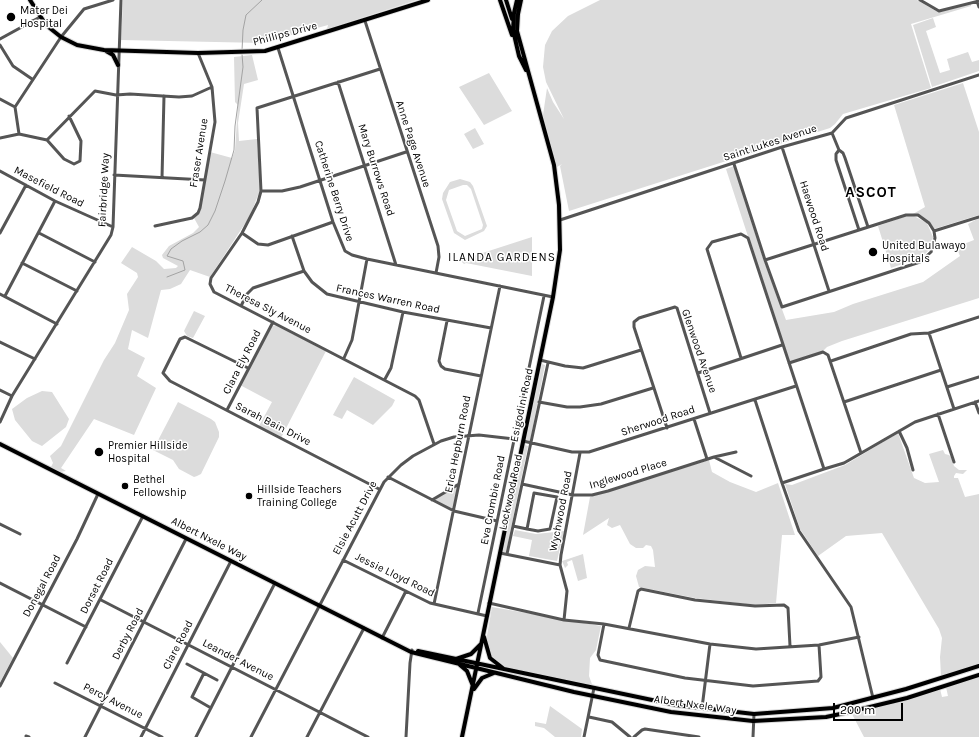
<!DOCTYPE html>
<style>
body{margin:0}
#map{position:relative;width:979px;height:737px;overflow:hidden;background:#fff;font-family:Karla,sans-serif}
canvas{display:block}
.scale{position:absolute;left:833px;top:703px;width:70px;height:18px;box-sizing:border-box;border:2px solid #000;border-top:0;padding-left:5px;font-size:12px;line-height:14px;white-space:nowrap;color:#000;-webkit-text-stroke:3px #fff;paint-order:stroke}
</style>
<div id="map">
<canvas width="979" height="737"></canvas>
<div class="scale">200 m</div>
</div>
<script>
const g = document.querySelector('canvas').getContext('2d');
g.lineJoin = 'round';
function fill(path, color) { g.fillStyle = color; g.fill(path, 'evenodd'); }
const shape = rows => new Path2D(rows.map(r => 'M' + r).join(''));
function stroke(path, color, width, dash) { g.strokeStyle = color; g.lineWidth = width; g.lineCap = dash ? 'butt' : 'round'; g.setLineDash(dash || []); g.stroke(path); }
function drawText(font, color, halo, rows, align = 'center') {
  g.font = font + ' Karla,sans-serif'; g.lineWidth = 3; g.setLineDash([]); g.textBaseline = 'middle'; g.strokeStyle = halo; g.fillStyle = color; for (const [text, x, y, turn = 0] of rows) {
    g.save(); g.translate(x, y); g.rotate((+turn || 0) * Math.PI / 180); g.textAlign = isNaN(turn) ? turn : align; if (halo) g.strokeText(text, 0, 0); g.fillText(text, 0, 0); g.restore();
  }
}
const green = shape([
 [123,0,417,0,327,29,328,25,263,43,121,40],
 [600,0,917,0,934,10,940,12,971,4,971,6,911,24,931,88,843,114,835,124,830,128,569,211,560,166,562,164,557,167,543,115,547,88,553,102,564,119,546,82,543,67,545,45,552,31,568,16],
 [933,18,936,27,926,31,940,73,950,70,947,59,968,52,972,62,979,60,979,71,932,87,913,25],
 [252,55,258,80,244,84,238,123,239,141,257,139,260,190,250,216,210,277,190,270,181,284,170,289,161,290,148,338,132,330,128,349,145,358,137,376,156,388,134,435,94,419,61,468,66,471,60,472,51,467,53,463,50,456,61,446,104,360,115,343,129,310,127,294,138,277,137,273,121,263,132,247,156,261,164,269,176,268,178,266,163,258,162,255,169,246,193,233,199,227,194,218,199,214,210,152,232,158,235,150,238,105,235,102,234,57],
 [489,73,512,111,484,125,459,87],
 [963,83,979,132,979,215,934,229,930,223,913,214,925,207,894,105],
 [475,128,484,144,473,149,464,134],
 [734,166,764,261,786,320,834,312,853,304,923,282,960,256,956,247,974,240,968,224,979,218,979,298,842,341,827,347,823,351,789,362,726,169],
 [460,179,470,182,473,186,487,226,484,231,465,240,454,233,442,199,443,193,450,182],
 [463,185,467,185,471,189,483,225,482,229,465,236,457,231,446,200,449,190],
 [906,216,914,216,927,223,933,237,931,248,922,257,891,268,878,226],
 [532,237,532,276,466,263,464,264,462,262,464,259],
 [194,311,205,316,193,338,187,336,184,331],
 [276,325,326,351,281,438,259,426,272,402,240,385,271,326],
 [542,364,545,365,530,441,526,440],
 [354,377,395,400,392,406,373,425,347,410,342,419,333,415],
 [42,391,52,392,69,419,66,427,42,446,32,441,15,420,12,409,27,398],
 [178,402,211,419,215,422,219,432,219,437,201,474,197,476,194,477,179,469,173,460,153,450],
 [898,433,914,478,925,483,939,482,929,454,943,450,945,454,949,455,951,457,954,466,959,470,967,470,963,474,956,473,954,476,954,478,958,478,965,497,979,494,979,664,941,676,940,657,942,638,939,629,882,533,846,536,818,556,800,529,785,484,792,485,845,465],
 [525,445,528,446,506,552,502,552],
 [709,460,712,472,730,482,756,492,778,483,795,535,782,535,776,603,755,605,695,598,639,587,636,576,638,570,645,566,655,567,653,550,651,546,646,545,643,548,636,548,630,544,620,525,612,528,607,525,609,518,583,535,590,497],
 [458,486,453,510,433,500],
 [515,530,536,534,564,531,557,561,529,556,532,540,513,536],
 [583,554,587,578,578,581,572,560,567,562,568,565,565,568,562,561],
 [492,607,601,626,596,650,590,658,589,676,593,687,502,666,496,662,491,656,486,641],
 [0,642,13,658,0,682],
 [979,677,979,737,864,737,852,714,940,689,942,697,948,696,946,687],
 [550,706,582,729,581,737,555,737,544,728,535,726,535,722,546,724]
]);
const stream = shape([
 [242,51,243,30,246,15,262,0],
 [167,277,185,270,183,261,167,256,171,249,182,241,200,232,208,225,215,211,225,181,234,150,235,126,243,67,242,54]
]);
const minor = shape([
 [920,0,939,11,979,1],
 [977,1,979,7],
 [32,21,46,25],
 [365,21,438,246,439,257,436,273],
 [0,39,40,17],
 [0,45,13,66,32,79],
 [278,48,333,222,345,251,352,255,367,259,553,297],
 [380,69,257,108,261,191,258,202,242,233,211,278,210,284,214,292,415,396,419,400,434,444],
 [338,82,396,265],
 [0,99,15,107],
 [832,133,839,150,843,153,845,158,868,227],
 [19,134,15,107,61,37,84,9,113,0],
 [0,138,19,134,47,140,95,91,116,95,130,94,179,97,192,96,212,87],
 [47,140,64,159,74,164,80,161,81,141,69,116],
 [782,147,829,291],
 [839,150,836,154,836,160,859,230],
 [734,164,765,260,782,307,920,262,931,252,935,238,934,231,929,223,918,215,906,215,765,260],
 [0,171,55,201,113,227],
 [114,175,205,180],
 [162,178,164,96],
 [261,191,282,191,300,187,406,152],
 [560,220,782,147,832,133,846,118,979,75],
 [155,226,192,218,198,213,200,208,215,122,212,87,198,53],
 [934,231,979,217],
 [0,233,26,185],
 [39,233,95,262],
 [242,233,258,244,268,245,333,222],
 [292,236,304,271,312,282,327,294,403,312,491,328],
 [22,263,77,291],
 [0,294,57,324],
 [5,296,55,201],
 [241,306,247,294,253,288,304,271],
 [447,321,439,361,441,366,445,369,481,376],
 [929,333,954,409],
 [0,342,35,359],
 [344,358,352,340,367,259],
 [741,358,707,249,712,242,741,234,748,238,824,469,782,483,755,400],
 [540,360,565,366,583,368,641,350],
 [831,361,911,334,929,333,979,317],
 [789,363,823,352,828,355,861,453],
 [248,368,185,337,180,339,163,373,170,381,379,489],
 [698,373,782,345],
 [385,379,391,368,403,312],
 [947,387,979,377],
 [0,390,12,396],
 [539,402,567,407,580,407,601,404,653,388],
 [844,402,941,370],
 [975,402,979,413],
 [227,410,273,322],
 [938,414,954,462],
 [694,419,707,459],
 [0,422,12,396,111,235,113,227,121,0],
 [667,428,634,327,634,322,639,318,675,307,677,308,710,413],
 [899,431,907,448,913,470],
 [523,441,572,452,589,452,796,386],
 [714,457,751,476],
 [824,469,844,463,915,422,979,401],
 [388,477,454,511,497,521],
 [782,483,799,531,851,607,873,698],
 [522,484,573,495,592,495,608,491,714,457,736,452],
 [432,500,459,484],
 [0,524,20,534],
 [513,526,527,529,538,531,550,529,557,497,534,493,527,529],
 [500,553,560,565],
 [507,554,548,363],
 [343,560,430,603,487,616],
 [0,583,86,627],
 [101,600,368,737],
 [489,603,564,620,604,624,710,644,756,649,819,645,859,637],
 [434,604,500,286],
 [478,613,544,296],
 [564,620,567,591,560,565,561,555,580,453],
 [604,624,598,655,600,660,685,678,753,686,818,681,821,677,819,645],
 [629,628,638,591,641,589,695,600,755,606,784,605,788,608,790,646],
 [382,638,406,591],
 [67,663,143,516],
 [187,664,217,680],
 [204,673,192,697,211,708],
 [55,683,162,737],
 [0,686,77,539,98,494],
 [702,708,710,644],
 [589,717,612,722,630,737],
 [26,736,29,737],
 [85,737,186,539],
 [141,737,231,561],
 [196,737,275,583],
 [251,737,384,482,401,465,413,456,441,441,454,437,479,435,514,439],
 [307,737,364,628],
 [406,737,410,663,412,650],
 [584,737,594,688],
 [634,737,642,730,645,729,699,737],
 [753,737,754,714]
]);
const major = shape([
 [30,0,46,25,61,37,77,45,104,50,198,53,265,51,428,0],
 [500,0,512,35],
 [506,0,512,19],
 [517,0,514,13,513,30,519,56,526,70],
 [106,51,113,55,118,65],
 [0,444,411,652,574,692,671,712,753,721,826,717,845,713,907,698,979,675],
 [484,637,490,658,504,669],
 [418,651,676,705,754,714,833,708,906,689,979,666],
 [456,659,471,654,481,644],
 [460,665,467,671,473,686],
 [474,689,482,678,494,673],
 [462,737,553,297,560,250,559,205,554,165,517,31,518,14,521,0]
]);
const markers = [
 [11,17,5,"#000"],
 [873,252,5,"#000"],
 [99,452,5,"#000"],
 [125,486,4,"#000"],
 [249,496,4,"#000"]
];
const poiNames = [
 ["Mater Dei",20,11],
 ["Hospital",20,24],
 ["United Bulawayo",882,246],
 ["Hospitals",882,259],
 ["Premier Hillside",108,446],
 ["Hospital",108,459],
 ["Bethel",133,480],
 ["Fellowship",133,493],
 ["Hillside Teachers",257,490],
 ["Training College",257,503]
];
const streetNames = [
 ["Phillips Drive",285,34,-15],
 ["Saint Lukes Avenue",770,143,-18],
 ["Anne Page Avenue",413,144,72],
 ["Fraser Avenue",199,153,-81],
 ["Mary Burrows Road",376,170,72],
 ["Masefield Road",49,187,27],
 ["Fairbridge Way",104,190,-87],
 ["Catherine Berry Drive",334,191,72],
 ["Haewood Road",814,216,72],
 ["Frances Warren Road",388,299,12],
 ["Theresa Sly Avenue",268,309,27],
 ["Glenwood Avenue",699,351,71],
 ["Clara Ely Road",242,362,-63],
 ["Esigodini Road",522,405,-78],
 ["Sherwood Road",658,421,-18],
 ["Sarah Bain Drive",273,424,27],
 ["Erica Hepburn Road",458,444,-79],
 ["Inglewood Place",628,474,-17],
 ["Lockwood Road",511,492,-78],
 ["Eva Crombie Road",493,500,-79],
 ["Wychwood Road",561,511,-79],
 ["Elsie Acutt Drive",355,518,-62],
 ["Albert Nxele Way",209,539,27],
 ["Jessie Lloyd Road",395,575,26],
 ["Donegal Road",42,586,-62],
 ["Dorset Road",97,586,-63],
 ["Derby Road",128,634,-63],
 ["Clare Road",178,645,-63],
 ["Leander Avenue",238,660,27],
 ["Percy Avenue",113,701,27],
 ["Albert Nxele Way",695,705,8]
];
const neighbourhoodNames = [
 ["ILANDA GARDENS",502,258]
];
const districtNames = [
 ["ASCOT",871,193]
];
fill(green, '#dcdcdc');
stroke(stream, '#a3a3a3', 1);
stroke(major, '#dbdbdb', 6);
stroke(minor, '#555', 3);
stroke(major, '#000', 4);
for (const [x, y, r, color] of markers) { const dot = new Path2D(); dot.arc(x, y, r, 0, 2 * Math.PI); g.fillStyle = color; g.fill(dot); stroke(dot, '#fff', 1.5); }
drawText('11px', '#000', '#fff', poiNames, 'left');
drawText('11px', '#000', '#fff', streetNames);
g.letterSpacing = '1px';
drawText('12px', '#000', '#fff', neighbourhoodNames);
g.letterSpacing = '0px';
g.letterSpacing = '1px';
drawText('bold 15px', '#000', '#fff', districtNames);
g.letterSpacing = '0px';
</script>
